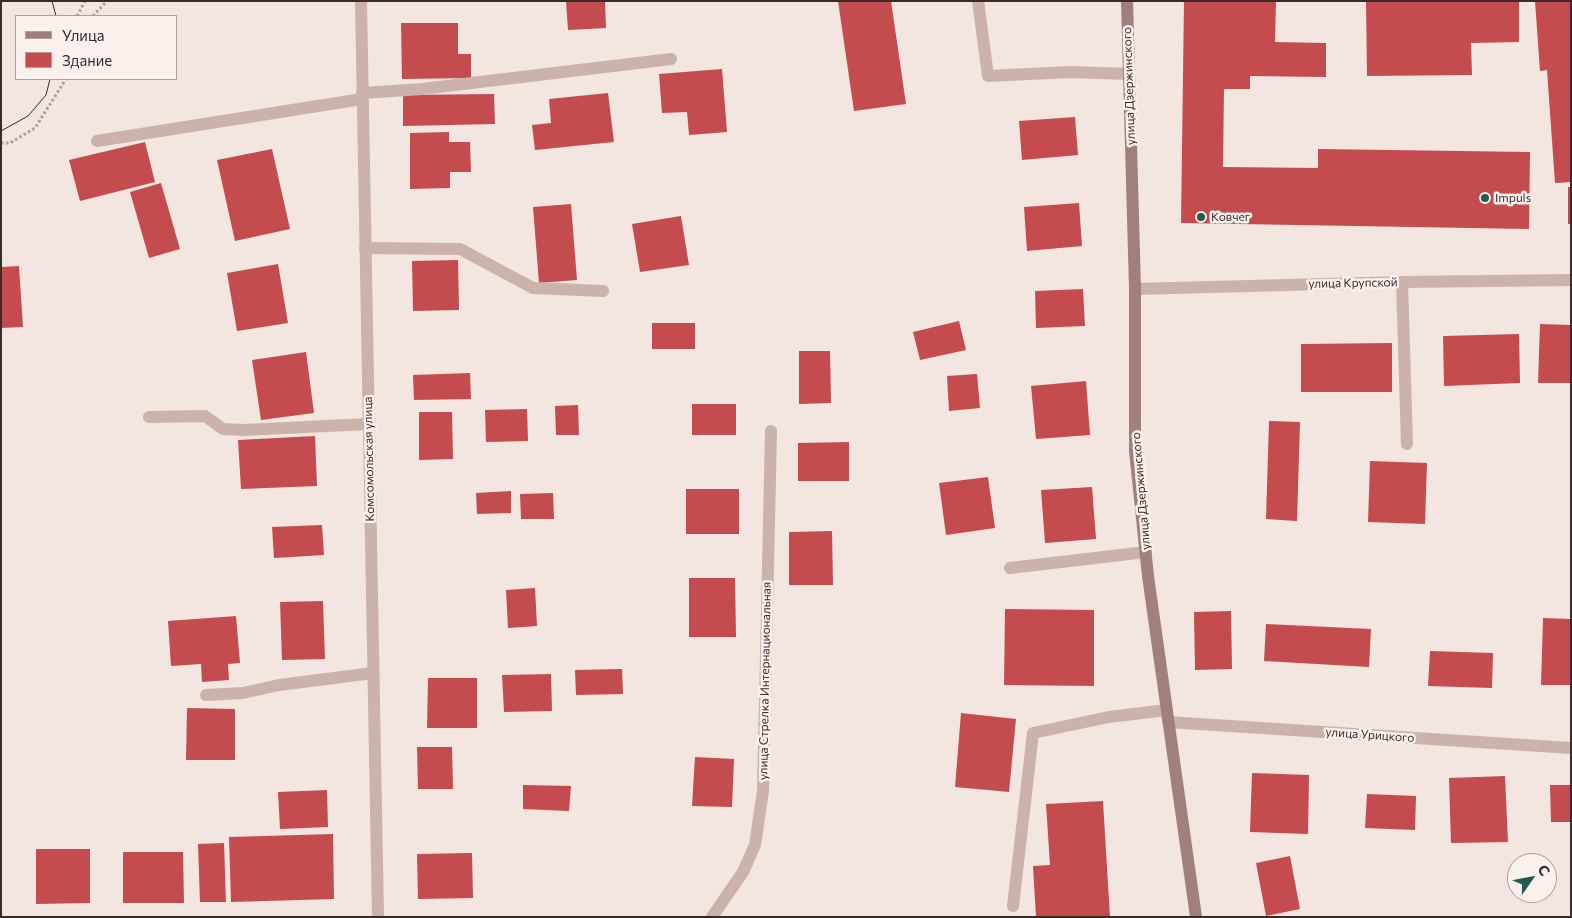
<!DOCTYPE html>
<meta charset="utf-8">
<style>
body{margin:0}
#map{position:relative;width:1572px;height:918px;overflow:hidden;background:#f3e5e0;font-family:Commissioner,sans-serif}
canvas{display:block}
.frame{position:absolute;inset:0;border:2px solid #392b2a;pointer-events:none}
.legend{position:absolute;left:15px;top:15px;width:162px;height:65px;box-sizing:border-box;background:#faf0ec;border:1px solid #ada19e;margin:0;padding:6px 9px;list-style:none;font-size:15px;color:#392b2a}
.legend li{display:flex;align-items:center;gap:10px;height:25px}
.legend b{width:25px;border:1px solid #ada19e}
.north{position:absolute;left:1507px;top:853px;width:50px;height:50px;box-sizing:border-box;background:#faf0ec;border:1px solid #ada19e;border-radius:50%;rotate:57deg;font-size:14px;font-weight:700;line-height:20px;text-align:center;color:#392b2a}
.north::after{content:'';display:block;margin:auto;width:18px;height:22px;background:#205b50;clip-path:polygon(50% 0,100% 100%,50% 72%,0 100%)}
</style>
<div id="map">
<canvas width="1572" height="918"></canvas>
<div class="frame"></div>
<ul class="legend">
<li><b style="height:6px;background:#9f807c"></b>Улица</li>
<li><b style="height:14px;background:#c54c4e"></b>Здание</li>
</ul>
<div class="north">С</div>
</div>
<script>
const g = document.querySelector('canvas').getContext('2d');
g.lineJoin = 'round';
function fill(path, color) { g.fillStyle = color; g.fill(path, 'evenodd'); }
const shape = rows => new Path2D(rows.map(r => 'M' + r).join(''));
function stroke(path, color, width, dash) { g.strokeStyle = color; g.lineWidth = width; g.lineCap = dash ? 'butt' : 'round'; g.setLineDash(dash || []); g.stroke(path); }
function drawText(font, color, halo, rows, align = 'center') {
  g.font = font + ' Commissioner,sans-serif'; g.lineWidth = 5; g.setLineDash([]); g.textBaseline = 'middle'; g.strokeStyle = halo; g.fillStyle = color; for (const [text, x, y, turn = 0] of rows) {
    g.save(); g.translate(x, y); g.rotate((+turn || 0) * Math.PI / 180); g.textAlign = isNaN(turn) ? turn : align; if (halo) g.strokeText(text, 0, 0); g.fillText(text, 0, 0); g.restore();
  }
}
const building = shape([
 [566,1,605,1,606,28,568,30],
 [838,1,891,1,906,104,854,111],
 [1184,1,1276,1,1275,42,1326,43,1326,77,1250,76,1250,89,1224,89,1223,167,1318,168,1318,149,1530,152,1529,229,1181,223],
 [1366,1,1519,1,1519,42,1471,43,1472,75,1367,76],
 [1535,1,1571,1,1571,182,1555,183,1547,70,1540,71],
 [401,23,458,23,458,54,471,54,471,78,402,79],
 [722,69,727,132,689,135,687,112,662,113,659,74],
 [608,93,614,142,535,150,532,125,551,123,549,99],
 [494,94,495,124,403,126,403,95],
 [1075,117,1078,155,1022,160,1019,121],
 [449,132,449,142,470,142,471,172,450,172,450,188,410,189,410,133],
 [145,142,155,182,80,201,69,160],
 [272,149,290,229,235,241,217,160],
 [161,183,180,249,149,258,130,192],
 [1568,187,1571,187,1571,224,1568,224],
 [1079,203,1082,246,1027,251,1024,207],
 [571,204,577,280,539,283,533,207],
 [681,216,689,265,640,272,632,224],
 [458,260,459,310,413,311,412,261],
 [278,264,288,323,237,331,227,273],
 [19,266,23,327,1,328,1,267],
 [1083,289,1085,326,1036,328,1035,291],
 [959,321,966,350,920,360,913,332],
 [652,323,695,323,695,349,652,349],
 [1540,324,1571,325,1571,383,1538,383],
 [1519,334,1520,383,1444,386,1443,336],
 [1392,343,1392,392,1301,392,1301,344],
 [799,351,830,351,831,403,799,404],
 [306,352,314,413,261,420,252,360],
 [470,373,471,399,414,400,413,375],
 [977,374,980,408,949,411,947,376],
 [1086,381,1090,435,1036,439,1031,386],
 [692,404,736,404,736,435,692,435],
 [578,405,579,435,556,435,555,406],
 [527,409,528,441,486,442,485,410],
 [419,412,452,412,453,459,419,460],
 [1269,421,1300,422,1297,521,1266,519],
 [315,436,317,486,241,489,238,440],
 [849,442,849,481,798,481,798,443],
 [1370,461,1427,463,1425,524,1368,522],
 [988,477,995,528,946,535,939,483],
 [1092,487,1096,539,1045,543,1041,490],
 [686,489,739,489,739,534,686,534],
 [511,491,511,513,477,514,476,493],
 [553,493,554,519,521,519,520,494],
 [322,525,324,555,274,558,272,527],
 [832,531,833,585,789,585,789,532],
 [689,578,735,578,736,637,689,637],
 [535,588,537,626,508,628,506,590],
 [323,601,325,659,282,660,280,602],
 [1005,609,1094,610,1094,686,1004,685],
 [1231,611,1232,669,1195,670,1194,612],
 [236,616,240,663,228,664,229,680,202,682,201,664,171,666,168,621],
 [1543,618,1571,619,1571,685,1541,685],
 [1266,624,1371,629,1369,667,1264,661],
 [1430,651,1493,653,1492,688,1428,686],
 [622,669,623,694,576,695,575,670],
 [551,674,552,711,504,712,502,675],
 [428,678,477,678,477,728,427,728],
 [187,708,235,709,235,760,186,760],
 [961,713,1016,719,1009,792,955,787],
 [417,747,452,747,453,789,418,789],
 [695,757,734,759,732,807,692,806],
 [1252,773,1309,775,1308,834,1250,832],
 [1505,776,1508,842,1451,843,1449,778],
 [523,785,571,786,569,811,523,809],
 [1550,785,1571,785,1571,822,1551,822],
 [327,790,328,827,280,829,278,792],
 [1367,794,1416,796,1415,830,1365,828],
 [1103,801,1110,917,1036,917,1033,866,1050,865,1046,804],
 [333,834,334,899,231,902,229,837],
 [224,843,226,902,200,902,198,844],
 [36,849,90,849,90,903,36,904],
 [123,852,183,852,184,903,123,903],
 [472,853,473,898,418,899,417,854],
 [1290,856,1300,909,1266,916,1256,863]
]);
const path = shape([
 [77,16,85,1],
 [93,16,107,1],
 [1,143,10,143,35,128,66,79]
]);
const lane = shape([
 [978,1,988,76,1071,72,1129,74],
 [362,93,422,89,671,59],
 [97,141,362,99],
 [365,248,460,249,533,288,603,291],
 [1402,282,1407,444],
 [149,417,205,416,223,429,243,430,369,424],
 [1010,568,1146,552],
 [206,695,243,693,279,685,373,673],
 [1013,906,1033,733,1109,717,1167,710]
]);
const street = shape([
 [361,1,378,917],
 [1135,289,1402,282,1571,280],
 [1168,722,1571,748],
 [712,917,743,872,755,845,763,791,771,431]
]);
const secondary = shape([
 [1127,1,1135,289,1135,451,1148,576,1196,917]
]);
const tram = shape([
 [52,1,56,16],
 [1,131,28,116,46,95,50,79]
]);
const markers = [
 [1485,198,5,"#205b50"],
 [1201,217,5,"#205b50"]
];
const streetNames = [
 ["улица Дзержинского",1129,86,-92],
 ["улица Крупской",1353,283,-1],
 ["Комсомольская улица",369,459,-91],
 ["улица Дзержинского",1141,491,-95],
 ["улица Стрелка Интернациональная",765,681,-89],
 ["улица Урицкого",1370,735,4]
];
const poiNames = [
 ["Impuls",1495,198],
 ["Ковчег",1211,217]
];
fill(building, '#c54c4e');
stroke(path, '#b79b95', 3, [2.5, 2.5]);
stroke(lane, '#cbb2ab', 12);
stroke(street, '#cbb2ab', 12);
stroke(secondary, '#9f807c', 12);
stroke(tram, '#392b2a', 1);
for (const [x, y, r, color] of markers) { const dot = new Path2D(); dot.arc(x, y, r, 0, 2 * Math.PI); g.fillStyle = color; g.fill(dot); stroke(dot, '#faf0ec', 2); }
drawText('12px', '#392b2a', '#faf0ec', streetNames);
drawText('12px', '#392b2a', '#faf0ec', poiNames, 'left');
</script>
